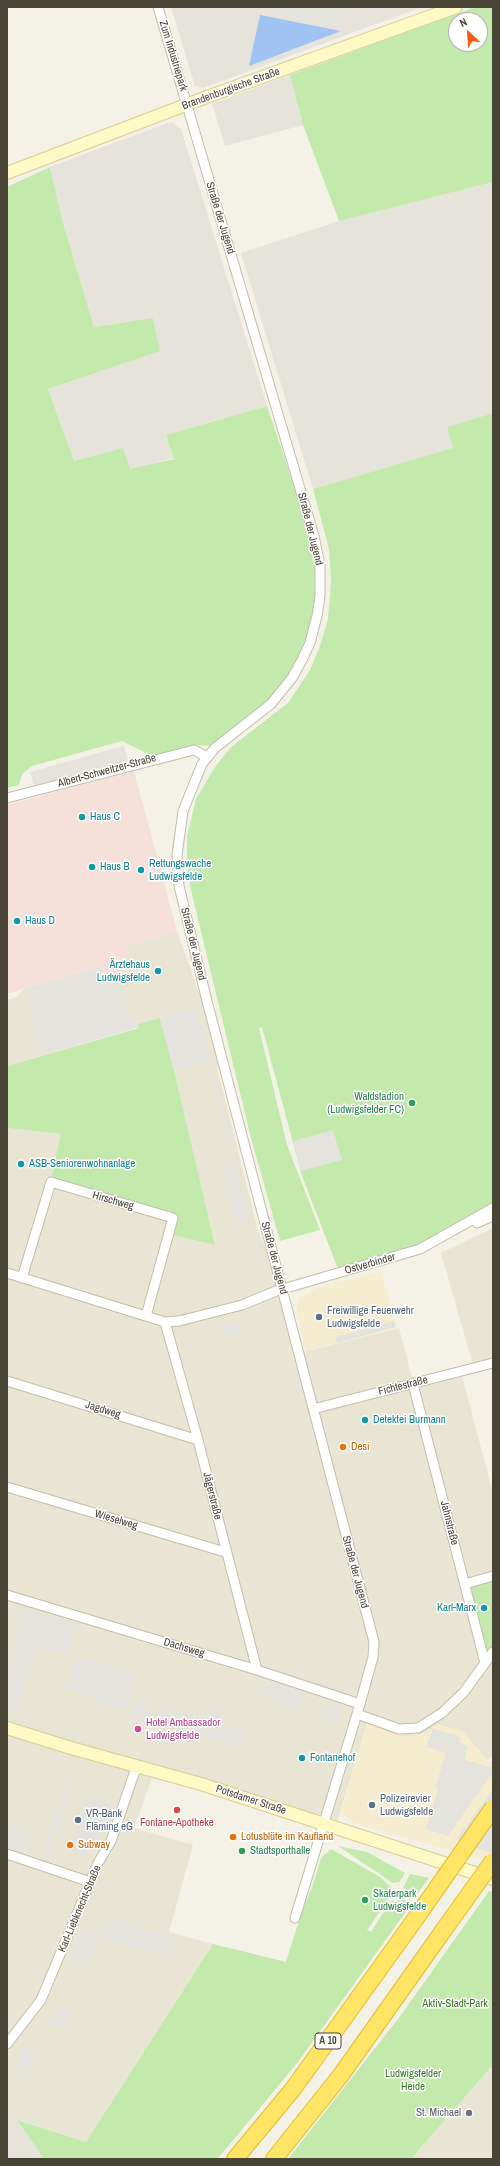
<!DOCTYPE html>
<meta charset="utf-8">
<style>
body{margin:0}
#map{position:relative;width:500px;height:2166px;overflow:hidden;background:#f4f2e6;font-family:"Archivo Narrow",sans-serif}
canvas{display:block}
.frame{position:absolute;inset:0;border:8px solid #474335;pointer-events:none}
.north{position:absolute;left:448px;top:12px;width:40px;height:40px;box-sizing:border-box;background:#fff;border:1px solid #b5b4ae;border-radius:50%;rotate:334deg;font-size:11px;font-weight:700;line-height:16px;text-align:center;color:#474335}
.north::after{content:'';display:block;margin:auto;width:14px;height:18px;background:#ff5c12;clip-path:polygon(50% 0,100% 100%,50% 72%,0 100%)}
</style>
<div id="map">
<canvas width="500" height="2166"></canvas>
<div class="frame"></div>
<div class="north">N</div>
</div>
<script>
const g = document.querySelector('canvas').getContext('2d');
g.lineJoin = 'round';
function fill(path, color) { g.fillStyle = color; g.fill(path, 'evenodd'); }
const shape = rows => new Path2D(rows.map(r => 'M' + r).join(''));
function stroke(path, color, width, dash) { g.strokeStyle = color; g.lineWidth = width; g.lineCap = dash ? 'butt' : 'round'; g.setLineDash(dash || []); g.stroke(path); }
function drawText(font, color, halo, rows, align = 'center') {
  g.font = font + ' "Archivo Narrow",sans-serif'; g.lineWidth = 3; g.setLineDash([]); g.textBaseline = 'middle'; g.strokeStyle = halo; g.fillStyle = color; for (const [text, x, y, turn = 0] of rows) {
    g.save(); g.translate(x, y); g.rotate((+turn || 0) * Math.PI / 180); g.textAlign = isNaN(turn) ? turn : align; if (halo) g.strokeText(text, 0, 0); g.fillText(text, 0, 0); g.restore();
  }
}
const residential = shape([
 [177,931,222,1057,224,1066,217,1068,259,1234,268,1252,296,1354,399,1328,415,1389,462,1376,493,1493,493,1755,488,1761,462,1731,425,1733,405,1737,367,1724,335,1828,155,1770,134,1828,193,1845,169,1932,213,1944,86,2142,17,2120,7,2126,7,1128,61,1134,176,1216,173,1235,215,1245,174,1070,160,1018,139,1027,7,1066,7,1000,17,997,24,989,118,963,129,956,127,946],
 [493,1228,493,1359,473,1365,441,1253],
 [490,2068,493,2068,493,2159,411,2159]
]);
const commercial = shape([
 [381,1271,396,1327,307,1351,297,1313,297,1303,300,1297,320,1287],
 [367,1723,405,1737,425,1733,438,1724,462,1731,488,1761,493,1762,493,1863,354,1823,341,1812]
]);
const industrial = shape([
 [171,7,422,7,203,88,195,86],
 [290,75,303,125,225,146,212,104],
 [171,122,181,129,267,406,166,435,174,458,130,470,123,448,74,461,48,389,160,351,153,318,94,327,63,223,50,167],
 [493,182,493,413,447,427,454,448,313,489,241,253,339,221],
 [17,2120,44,2159,7,2159,7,2126]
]);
const medical = shape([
 [134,771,177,931,127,946,129,956,118,963,115,970,103,973,101,966,7,994,7,805]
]);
const green = shape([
 [475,7,493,7,493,182,339,221,303,125,290,75],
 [456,20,480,20,480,44,456,44],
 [50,167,63,223,94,327,153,318,160,351,48,389,74,461,123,448,130,469,174,459,166,435,267,406,311,536,316,563,316,602,308,637,289,677,269,700,210,746,194,745,152,756,122,741,32,766,22,774,19,785,7,788,7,187],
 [493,413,493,1203,417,1245,338,1269,302,1176,262,1027,259,1028,287,1145,320,1230,280,1241,251,1138,190,886,187,861,187,836,196,799,215,767,231,747,288,703,310,670,320,646,328,619,331,581,329,549,313,489,453,448,447,427],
 [160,1018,174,1070,215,1245,173,1235,176,1216,51,1179,61,1134,7,1128,7,1066,139,1028,138,1024],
 [493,1579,493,1645,490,1650,487,1650,470,1589,472,1585],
 [338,1846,367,1852,405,1873,399,1882,393,1883],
 [331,1849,380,1877,392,1888,392,1894,367,1930,371,1932,391,1901,404,1900,410,1906,298,2062,230,2144,217,2159,44,2159,17,2120,86,2142,213,1944,286,1962,301,1914,312,1888,321,1858],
 [410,1874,429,1878,418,1893,403,1888],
 [489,1891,493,1892,493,2068,490,2068,411,2159,288,2159,401,2015]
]);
const parking = shape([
 [263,7,345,7,341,25,262,10],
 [124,746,128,761,34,786,30,772],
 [101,966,103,973,115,970,130,1017,138,1024,139,1027,43,1055,24,989],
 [196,1008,211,1059,174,1070,160,1018],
 [215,1075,232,1144,227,1145,210,1077],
 [333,1130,342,1160,301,1171,293,1141],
 [234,1162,250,1223,238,1226,222,1165],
 [233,1321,234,1323,238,1322,242,1333,223,1338,220,1325],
 [394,1321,396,1327,337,1343,335,1337],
 [27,1607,77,1623,67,1656,37,1647,16,1714,7,1712,7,1672,10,1673,15,1655,11,1653],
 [77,1656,137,1675,127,1709,66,1690],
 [271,1682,304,1693,298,1711,282,1706,283,1701,260,1694,263,1686,269,1687],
 [142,1697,152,1700,148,1710,152,1712,148,1726,128,1720,135,1700,141,1702],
 [328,1701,341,1705,337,1720,333,1719,332,1722,322,1719],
 [207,1704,224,1708,221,1723,245,1730,240,1748,159,1723,165,1706,202,1717],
 [433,1728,460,1737,459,1742,468,1746,465,1760,493,1768,492,1773,448,1836,426,1829,438,1789,435,1788,446,1753,427,1747],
 [65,1780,71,1782,47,1859,41,1856],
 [493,1789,493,1854,456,1840],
 [89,1795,105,1800,105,1803,110,1805,95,1851,89,1849,87,1856,70,1851],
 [7,1823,27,1833,22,1851,7,1846],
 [109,1917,174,1938,174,1949,168,1958,102,1937],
 [82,1927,100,1934,89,1966,69,1959],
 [55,2008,72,2012,66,2031,50,2026],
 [23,2048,37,2053,30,2073,16,2068]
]);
const water = shape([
 [260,15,341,31,249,66]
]);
const street = shape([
 [158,7,314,536,320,565,320,596,317,616,310,643,302,660,292,678,271,704,215,748,202,764,183,811,177,855,179,886,207,1001,374,1642,373,1657,360,1704,295,1918],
 [7,798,194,750,207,757],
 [477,1223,493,1216],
 [7,1273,165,1322,179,1321,242,1305,276,1291,420,1249,493,1208],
 [22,1278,51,1182,173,1218,146,1316],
 [165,1322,198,1440,257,1670],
 [7,1381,198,1440],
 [413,1384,485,1663],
 [313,1409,493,1363],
 [7,1487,225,1552],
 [465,1584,493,1576],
 [7,1595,257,1670,360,1704],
 [357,1714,399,1729,418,1728,442,1713,464,1692,493,1652],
 [7,1854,90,1882],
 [7,2044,41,2000,98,1863,111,1841,137,1765]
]);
const secondary = shape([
 [7,173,204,98,456,7],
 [7,1728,71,1748,201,1784,493,1879]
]);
const highway = shape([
 [235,2159,293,2089,416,1918],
 [274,2159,341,2075,443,1931]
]);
const highwayBridge = shape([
 [416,1918,493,1808],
 [443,1931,493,1861]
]);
const markers = [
 [82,817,4,"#0f9aa8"],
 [92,867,4,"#0f9aa8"],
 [141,870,4,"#0f9aa8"],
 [17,921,4,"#0f9aa8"],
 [158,971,4,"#0f9aa8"],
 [412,1103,4,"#2e9e5b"],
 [21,1164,4,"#0f9aa8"],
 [319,1317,4,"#5c6f8a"],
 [365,1420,4,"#0f9aa8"],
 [343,1447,4,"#e8710a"],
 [484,1608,4,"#0f9aa8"],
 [138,1729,4,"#d1479c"],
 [302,1758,4,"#0f9aa8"],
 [372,1805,4,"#5c6f8a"],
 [177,1810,4,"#e0444e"],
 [78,1820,4,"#5c6f8a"],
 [233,1837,4,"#e8710a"],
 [70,1845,4,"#e8710a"],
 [242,1851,4,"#2e9e5b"],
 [365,1900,4,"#2e9e5b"],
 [469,2113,4,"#6b7280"]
];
const shields = [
 [328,2041,26]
];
const shieldNames = [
 ["A 10",328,2041]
];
const streetNames = [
 ["Zum Industriepark",173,56,73],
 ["Brandenburgische Straße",231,89,-20],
 ["Straße der Jugend",220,218,73],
 ["Straße der Jugend",310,529,76],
 ["Albert-Schweitzer-Straße",107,771,-15],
 ["Straße der Jugend",193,944,76],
 ["Hirschweg",113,1201,16],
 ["Straße der Jugend",274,1258,75],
 ["Ostverbinder",370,1264,-16],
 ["Fichtestraße",403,1386,-14],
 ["Jagdweg",103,1410,17],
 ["Jägerstraße",212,1496,76],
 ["Wieselweg",116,1520,17],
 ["Jahnstraße",449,1523,76],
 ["Straße der Jugend",355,1572,75],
 ["Dachsweg",184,1648,17],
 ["Potsdamer Straße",251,1800,18],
 ["Karl-Liebknecht-Straße",80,1909,-67]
];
const cultureNames = [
 ["Haus C",90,817],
 ["Rettungswache",149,864],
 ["Ludwigsfelde",149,877],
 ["Haus B",100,867],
 ["Haus D",25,921],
 ["Ärztehaus",150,965,"right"],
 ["Ludwigsfelde",150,978,"right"],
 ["ASB-Seniorenwohnanlage",29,1164],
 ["Detektei Burmann",373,1420],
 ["Karl-Marx",476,1608,"right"],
 ["Fontanehof",310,1758]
];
const leisureNames = [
 ["Waldstadion",404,1097,"right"],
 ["(Ludwigsfelder FC)",404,1110,"right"],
 ["Stadtsporthalle",250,1851],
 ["Skaterpark",373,1894],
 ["Ludwigsfelde",373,1907]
];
const serviceNames = [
 ["Freiwillige Feuerwehr",327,1311],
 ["Ludwigsfelde",327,1324],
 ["Polizeirevier",380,1799],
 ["Ludwigsfelde",380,1812],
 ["VR-Bank",86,1814],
 ["Fläming eG",86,1827]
];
const foodNames = [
 ["Desi",351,1447],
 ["Lotusblüte im Kaufland",241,1837],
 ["Subway",78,1845]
];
const hotelNames = [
 ["Hotel Ambassador",146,1723],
 ["Ludwigsfelde",146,1736]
];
const healthNames = [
 ["Fontane-Apotheke",177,1823]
];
const parkNames = [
 ["Aktiv-Stadt-Park",455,2004],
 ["Ludwigsfelder",413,2074],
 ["Heide",413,2087]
];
const worshipNames = [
 ["St. Michael",461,2113]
];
fill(residential, '#e8e5d4');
fill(commercial, '#f6edd0');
fill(industrial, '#e6e3db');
fill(medical, '#f5e1d9');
fill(green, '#c4e9ad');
fill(parking, '#e4e3de');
fill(water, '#a0c3f3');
stroke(street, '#c2beab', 11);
stroke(secondary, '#d5cf94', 14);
stroke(highway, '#e2be31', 18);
stroke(street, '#fff', 9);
stroke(secondary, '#fffac5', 12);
stroke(highway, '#ffe566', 16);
stroke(highwayBridge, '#e2be31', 18, []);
stroke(highwayBridge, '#ffe566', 16);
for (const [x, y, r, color] of markers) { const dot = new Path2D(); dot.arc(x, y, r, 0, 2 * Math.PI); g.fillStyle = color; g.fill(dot); stroke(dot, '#fff', 1.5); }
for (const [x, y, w] of shields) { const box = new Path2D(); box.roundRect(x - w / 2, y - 8, w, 16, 3); g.fillStyle = '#fff'; g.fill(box); stroke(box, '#474335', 1); }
drawText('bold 10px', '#474335', null, shieldNames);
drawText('11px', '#474335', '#fff', streetNames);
drawText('11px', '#0d838f', '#fff', cultureNames, 'left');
drawText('11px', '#27864d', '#fff', leisureNames, 'left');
drawText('11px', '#4e5e75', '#fff', serviceNames, 'left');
drawText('11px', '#c56008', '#fff', foodNames, 'left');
drawText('11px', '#b23c85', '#fff', hotelNames, 'left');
drawText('11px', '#be3a42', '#fff', healthNames);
drawText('11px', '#387a26', '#fff', parkNames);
drawText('11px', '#5b616d', '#fff', worshipNames, 'right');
</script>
